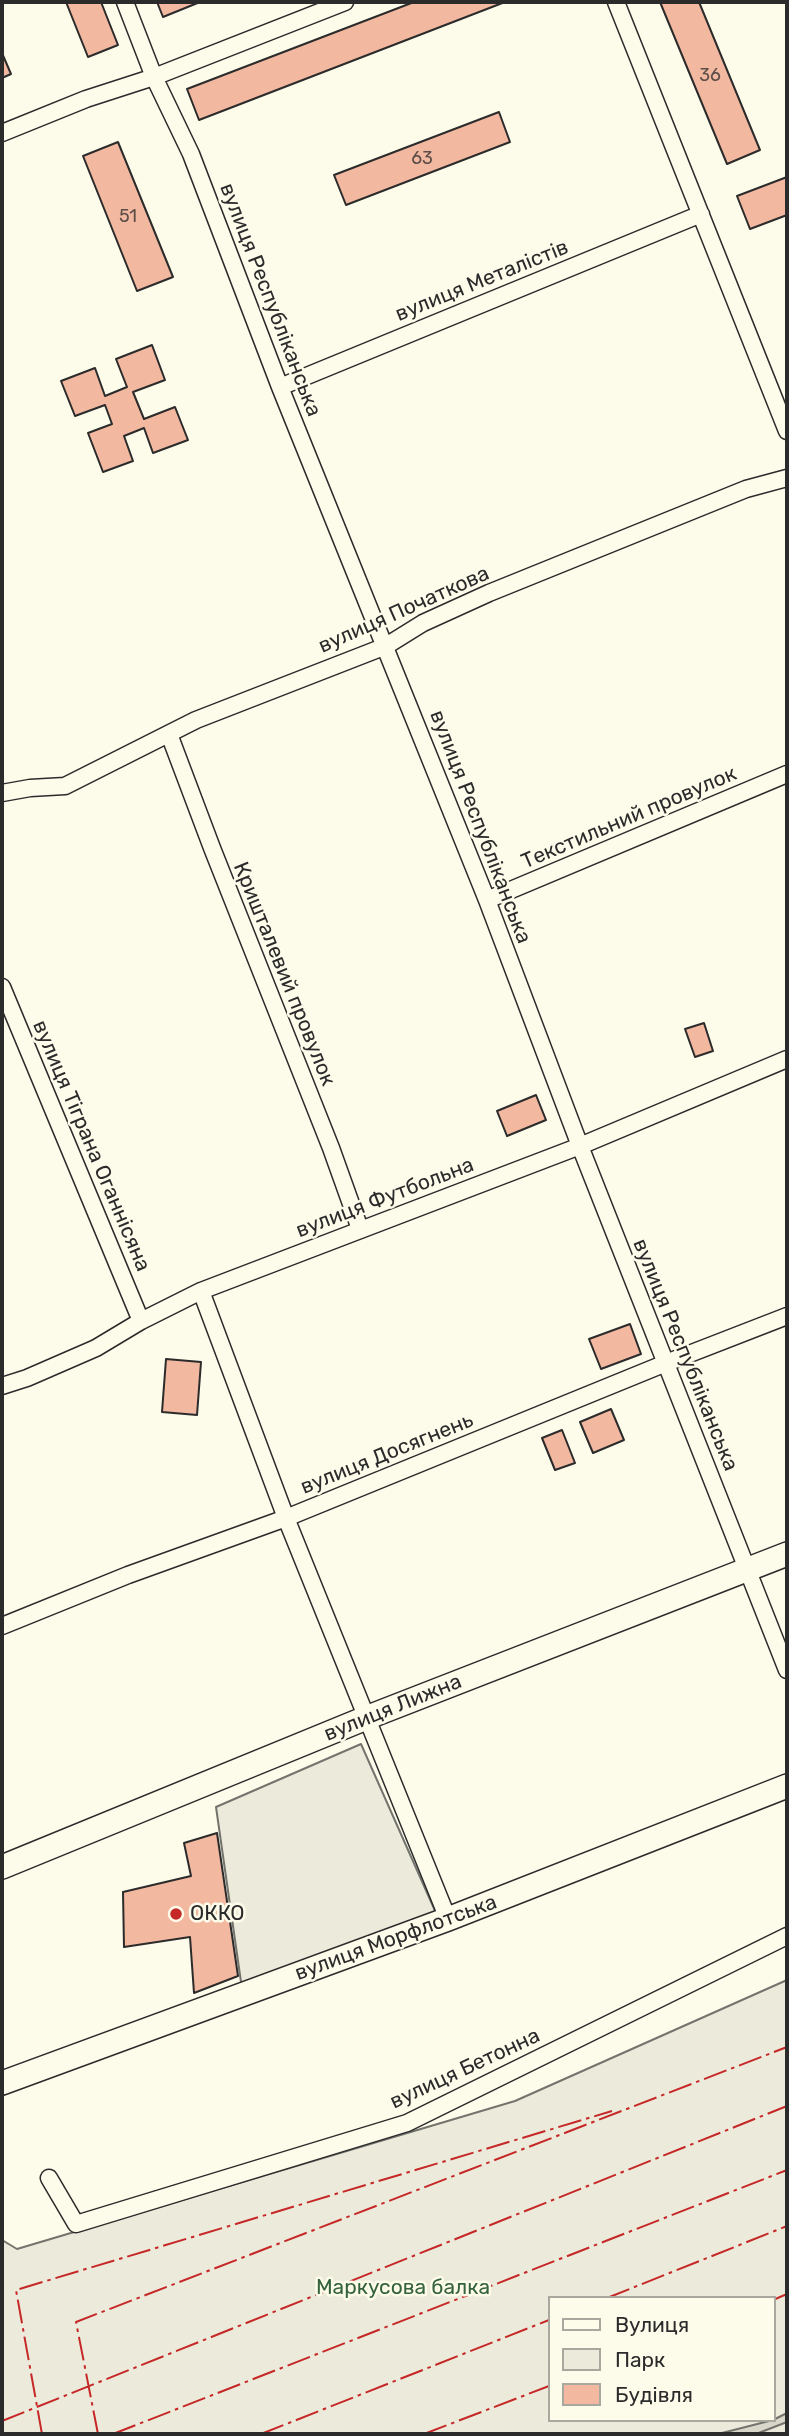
<!DOCTYPE html>
<meta charset="utf-8">
<style>
body{margin:0}
#map{position:relative;width:789px;height:2436px;overflow:hidden;background:#fdfbea;font-family:Rubik,sans-serif}
canvas{display:block}
.frame{position:absolute;inset:0;border:4px solid #2b2b2b;pointer-events:none}
.legend{position:absolute;left:548px;top:2296px;width:228px;height:126px;box-sizing:border-box;background:#fdfbea;border:2px solid #a9a89e;margin:0;padding:9px 12px;list-style:none;font-size:21px;color:#2b2b2b}
.legend li{display:flex;align-items:center;gap:14px;height:35px}
.legend b{width:35px;border:2px solid #a9a89e}
</style>
<div id="map">
<canvas width="789" height="2436"></canvas>
<div class="frame"></div>
<ul class="legend">
<li><b style="height:9px;background:#fdfbea"></b>Вулиця</li>
<li><b style="height:19px;background:#ecebdb"></b>Парк</li>
<li><b style="height:19px;background:#f2b8a0"></b>Будівля</li>
</ul>
</div>
<script>
const g = document.querySelector('canvas').getContext('2d');
g.lineJoin = 'round';
function fill(path, color) { g.fillStyle = color; g.fill(path, 'evenodd'); }
const shape = rows => new Path2D(rows.map(r => 'M' + r).join(''));
function stroke(path, color, width, dash) { g.strokeStyle = color; g.lineWidth = width; g.lineCap = dash ? 'butt' : 'round'; g.setLineDash(dash || []); g.stroke(path); }
function drawText(font, color, halo, rows, align = 'center') {
  g.font = font + ' Rubik,sans-serif'; g.lineWidth = 5; g.setLineDash([]); g.textBaseline = 'middle'; g.strokeStyle = halo; g.fillStyle = color; for (const [text, x, y, turn = 0] of rows) {
    g.save(); g.translate(x, y); g.rotate((+turn || 0) * Math.PI / 180); g.textAlign = isNaN(turn) ? turn : align; if (halo) g.strokeText(text, 0, 0); g.fillText(text, 0, 0); g.restore();
  }
}
const green = shape([
 [787,1980,787,2434,2,2434,2,2240,17,2249,515,2101,787,1980],
 [549,2298,773,2298,773,2420,549,2420,549,2298]
]);
const parking = shape([
 [361,1744,436,1913,242,1989,216,1807,361,1744]
]);
const water = shape([
 [787,2413,787,2422,756,2434,718,2434,773,2420,787,2413]
]);
const building = shape([
 [66,2,101,2,118,45,88,57,66,2],
 [157,2,200,2,163,17,157,2],
 [414,2,505,2,199,120,187,89,414,2],
 [660,2,699,2,760,150,727,164,660,2],
 [2,53,11,74,2,78,2,53],
 [499,112,510,142,346,205,334,175,499,112],
 [118,142,173,277,137,291,83,156,118,142],
 [787,177,787,215,750,229,737,196,787,177],
 [152,345,165,380,133,392,144,419,175,407,188,440,153,453,144,428,124,436,133,461,103,472,88,433,112,424,105,405,75,416,61,381,95,368,105,396,127,387,116,359,152,345],
 [704,1023,713,1051,695,1057,685,1029,704,1023],
 [536,1095,546,1120,507,1136,497,1111,536,1095],
 [630,1324,641,1354,601,1369,589,1339,630,1324],
 [166,1359,201,1362,197,1415,162,1412,166,1359],
 [611,1409,624,1440,593,1453,580,1422,611,1409],
 [562,1430,575,1463,555,1470,542,1438,562,1430],
 [217,1833,238,1976,194,1993,190,1937,124,1947,123,1892,191,1876,184,1843,217,1833]
]);
const street = shape([
 [125,2,154,77,191,154,280,387,487,900,580,1146,787,1670],
 [616,2,787,431],
 [2,133,86,99,154,77,345,2],
 [280,387,701,214],
 [169,734,212,848,331,1148,360,1229],
 [2,793,30,788,65,786,196,720,386,646,423,623,489,593,746,489,787,478],
 [487,900,787,774],
 [2,987,141,1321],
 [201,1291,286,1518,448,1919],
 [2,1386,27,1378,96,1348,141,1321,201,1291,580,1146,787,1059],
 [2,1626,128,1575,286,1518,666,1363,787,1316],
 [49,2178,76,2224,407,2123,787,1936]
]);
const secondary = shape([
 [2,1867,366,1718,787,1554],
 [2,2083,448,1919,787,1786]
]);
const power = shape([
 [607,2298,787,2226],
 [773,2300,787,2294],
 [2,2421,787,2106],
 [42,2434,16,2290,612,2111],
 [98,2434,76,2322,787,2047],
 [113,2434,787,2170],
 [261,2434,549,2320],
 [424,2434,549,2386]
]);
const markers = [
 [176,1914,7,"#c62828"]
];
const numberNames = [
 ["36",710,76],
 ["63",422,159],
 ["51",128,217]
];
const streetNames = [
 ["вулиця Металістів",482,281,-22],
 ["вулиця Республіканська",270,300,69],
 ["вулиця Початкова",404,610,-24],
 ["Текстильний провулок",629,818,-23],
 ["вулиця Республіканська",480,827,69],
 ["Кришталевий провулок",284,974,68],
 ["вулиця Тіграна Оганнісяна",91,1146,67],
 ["вулиця Футбольна",385,1198,-21],
 ["вулиця Республіканська",685,1355,68],
 ["вулиця Досягнень",387,1454,-22],
 ["вулиця Лижна",393,1708,-22],
 ["вулиця Морфлотська",396,1938,-20],
 ["вулиця Бетонна",465,2069,-25]
];
const poiNames = [
 ["ОККО",190,1914]
];
const parkNames = [
 ["Маркусова балка",403,2288]
];
fill(green, '#ecebdb');
stroke(green, '#74746e', 2);
fill(parking, '#eceadb');
stroke(parking, '#74746e', 2);
fill(water, '#d8d7c9');
stroke(water, '#74746e', 2);
fill(building, '#f2b8a0');
stroke(building, '#2b2b2b', 2);
stroke(street, '#2b2b2b', 19);
stroke(secondary, '#2b2b2b', 26);
stroke(street, '#fdfbea', 16);
stroke(secondary, '#fdfbea', 23);
stroke(power, '#c62828', 2, [24, 5, 3.5, 5]);
for (const [x, y, r, color] of markers) { const dot = new Path2D(); dot.arc(x, y, r, 0, 2 * Math.PI); g.fillStyle = color; g.fill(dot); stroke(dot, '#fdfbea', 2.5); }
drawText('18px', '#5d4e48', null, numberNames);
drawText('21px', '#2b2b2b', '#fdfbea', streetNames);
drawText('21px', '#2b2b2b', '#fdfbea', poiNames, 'left');
drawText('21px', '#34623c', '#fdfbea', parkNames);
</script>
